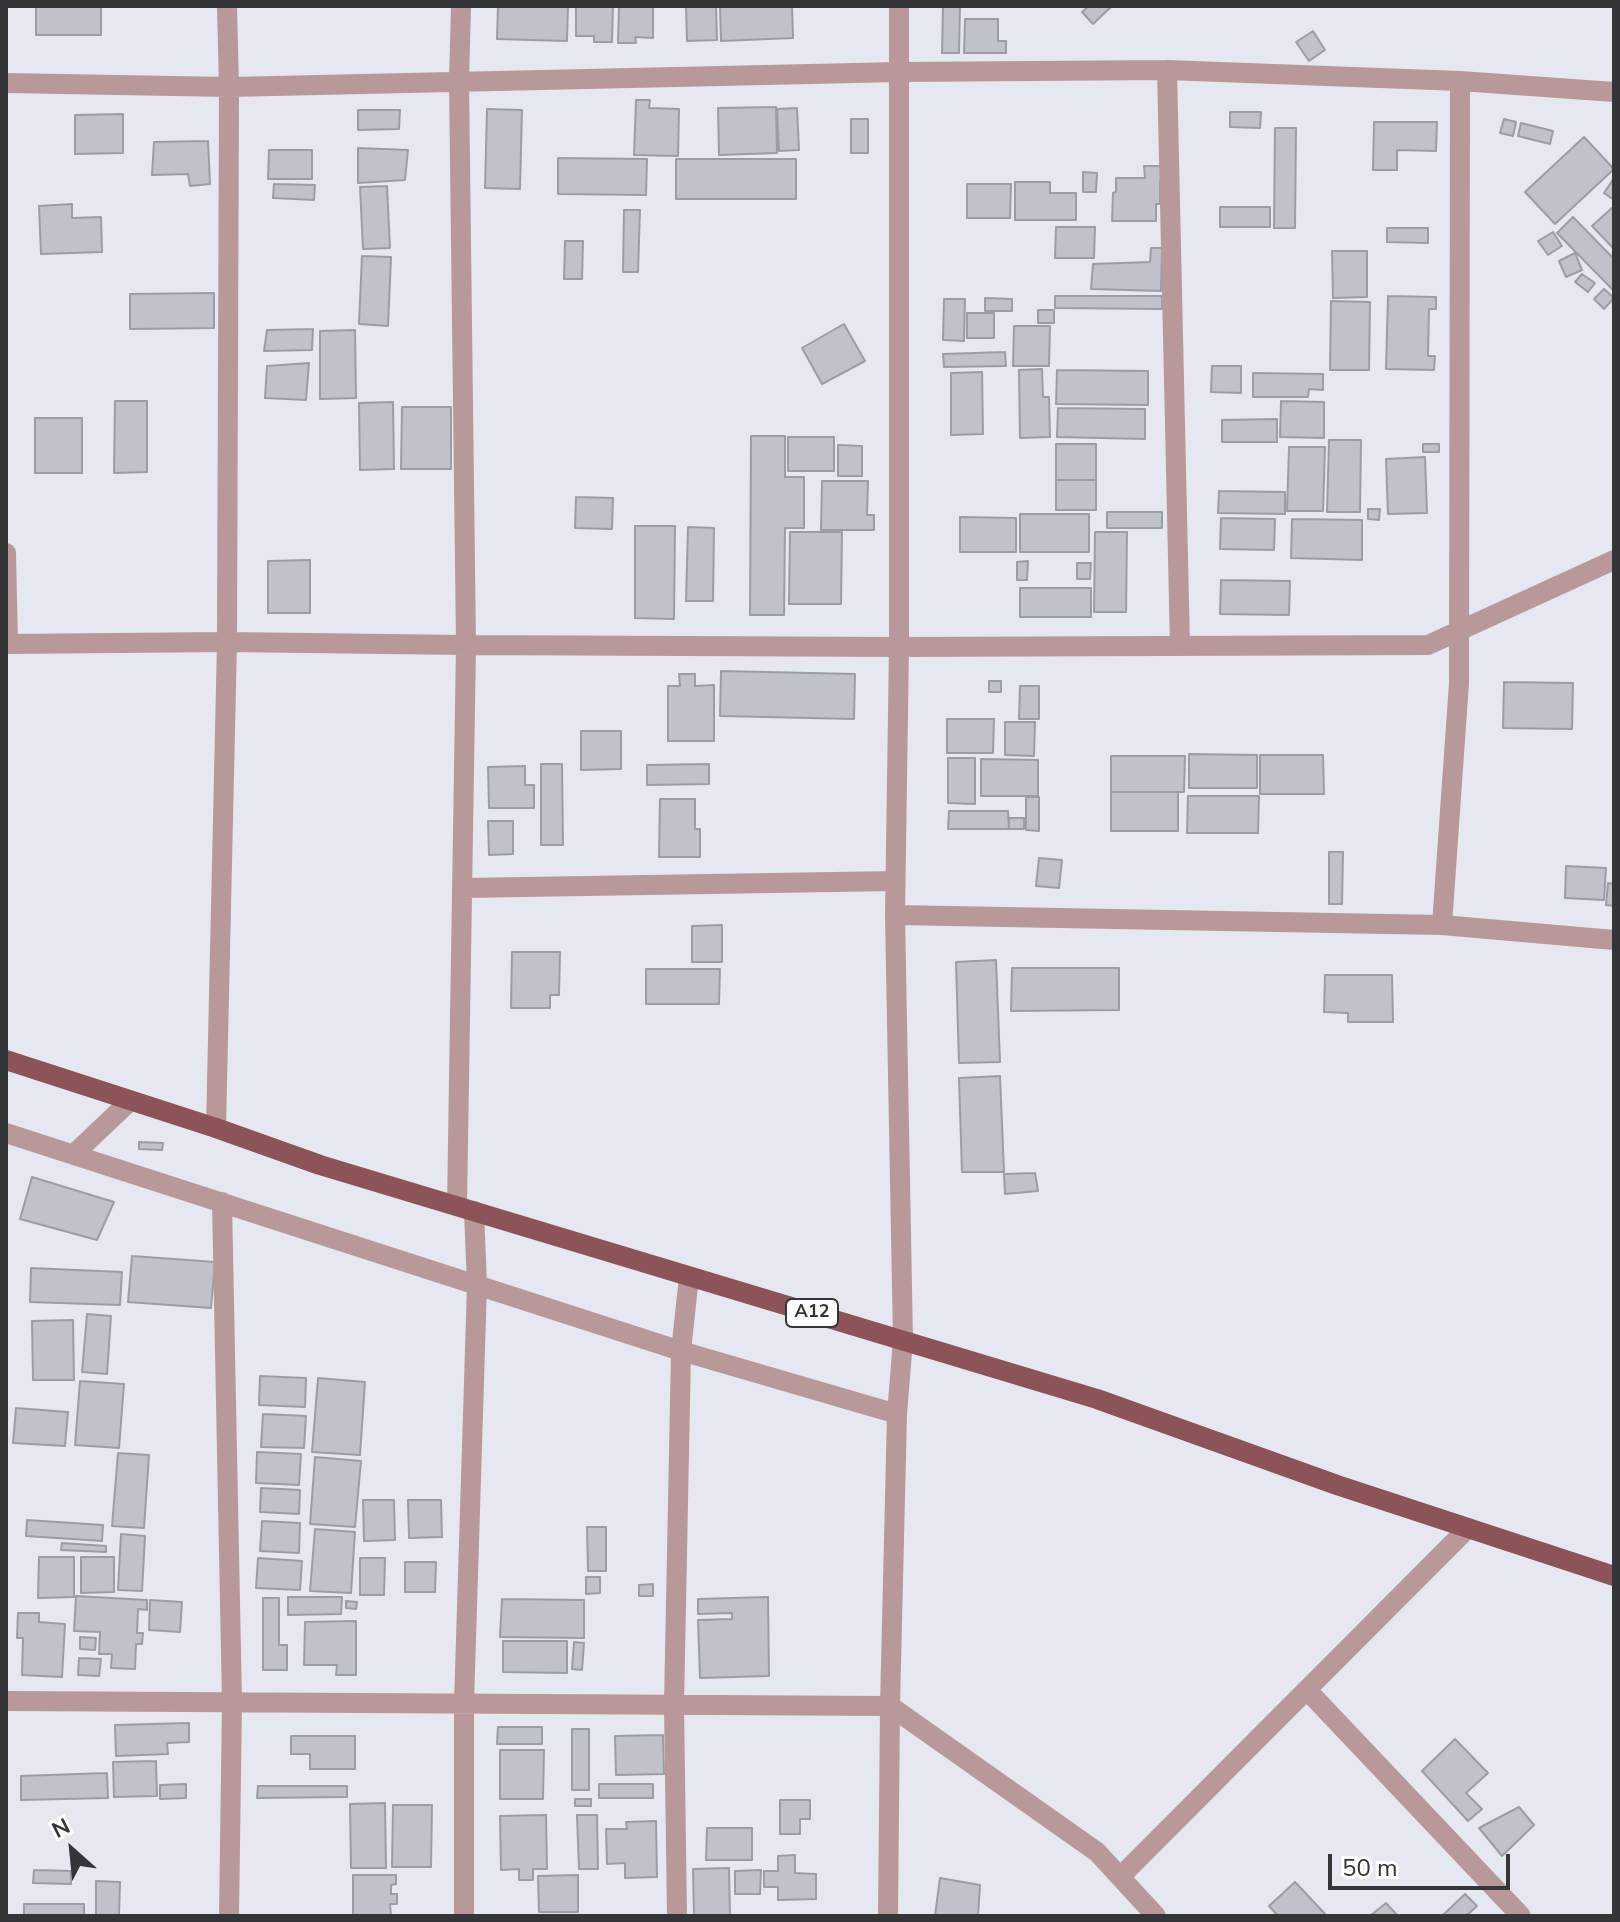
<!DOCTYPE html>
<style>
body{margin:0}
#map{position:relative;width:1620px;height:1922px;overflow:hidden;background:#e5e8f0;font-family:"Nunito Sans",sans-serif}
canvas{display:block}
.frame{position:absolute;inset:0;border:8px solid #343538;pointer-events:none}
.north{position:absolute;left:32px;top:1810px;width:80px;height:80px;-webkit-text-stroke:6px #fff;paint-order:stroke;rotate:333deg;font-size:22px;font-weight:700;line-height:32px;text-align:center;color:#343538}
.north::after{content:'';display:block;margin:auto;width:28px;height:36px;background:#343538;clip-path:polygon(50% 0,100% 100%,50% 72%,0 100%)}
.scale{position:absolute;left:1328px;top:1854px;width:182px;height:36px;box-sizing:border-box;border:4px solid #343538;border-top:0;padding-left:10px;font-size:24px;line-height:28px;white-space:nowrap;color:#343538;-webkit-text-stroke:6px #fff;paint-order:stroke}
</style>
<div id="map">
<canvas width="1620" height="1922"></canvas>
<div class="frame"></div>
<div class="north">N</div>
<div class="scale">50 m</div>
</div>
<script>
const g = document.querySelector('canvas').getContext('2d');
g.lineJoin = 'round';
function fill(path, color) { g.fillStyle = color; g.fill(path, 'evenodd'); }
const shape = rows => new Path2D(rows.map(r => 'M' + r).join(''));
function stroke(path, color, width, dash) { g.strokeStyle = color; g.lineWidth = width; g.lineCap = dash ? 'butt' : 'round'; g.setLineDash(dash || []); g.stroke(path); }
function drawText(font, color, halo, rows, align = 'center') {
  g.font = font + ' "Nunito Sans",sans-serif'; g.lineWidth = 7; g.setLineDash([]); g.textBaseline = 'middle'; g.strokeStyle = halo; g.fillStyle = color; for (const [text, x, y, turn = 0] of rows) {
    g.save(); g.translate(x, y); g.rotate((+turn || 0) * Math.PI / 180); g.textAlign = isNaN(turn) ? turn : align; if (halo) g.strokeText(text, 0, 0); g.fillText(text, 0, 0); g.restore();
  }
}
const building = shape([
 [36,6,101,6,101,35,36,35,36,6],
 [498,6,568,6,567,41,497,39,498,6],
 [576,6,613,6,612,42,594,42,594,36,576,36,576,6],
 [619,6,653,6,653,38,635,37,636,43,618,43,619,6],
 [686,6,716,6,717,40,687,41,686,6],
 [720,6,792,6,793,38,721,41,720,6],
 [943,6,960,6,959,53,942,53,943,6],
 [1089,6,1112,6,1093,24,1082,12,1089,6],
 [965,19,998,19,998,41,1006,41,1006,53,964,53,965,19],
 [1313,31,1325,50,1309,61,1296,42,1313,31],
 [636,100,650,100,649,108,679,109,678,156,634,155,636,100],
 [776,107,777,153,719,155,718,108,776,107],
 [797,108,799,150,779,151,777,109,797,108],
 [487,109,522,110,520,189,485,188,487,109],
 [358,110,400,110,399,129,358,130,358,110],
 [1230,112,1261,112,1260,128,1230,127,1230,112],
 [123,114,123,153,75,154,75,115,123,114],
 [851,119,868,119,868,153,851,153,851,119],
 [1504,119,1516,122,1513,136,1500,133,1504,119],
 [1374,122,1437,122,1436,151,1397,150,1397,170,1373,170,1374,122],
 [1521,123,1553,131,1550,144,1518,136,1521,123],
 [1275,128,1296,128,1295,228,1274,228,1275,128],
 [1584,137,1614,169,1555,224,1525,192,1584,137],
 [208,141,210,184,190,186,188,174,152,175,154,142,208,141],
 [358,148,408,150,405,180,358,183,358,148],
 [269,150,312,150,312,179,268,179,269,150],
 [558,158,647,159,646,195,558,194,558,158],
 [676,159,796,159,796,199,676,199,676,159],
 [1144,166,1164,166,1160,183,1160,204,1156,204,1156,221,1112,221,1113,193,1116,192,1116,178,1145,178,1144,166],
 [1083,172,1097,173,1096,192,1083,192,1083,172],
 [1614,178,1614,200,1604,193,1614,178],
 [1015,182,1050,182,1050,193,1076,193,1076,220,1015,220,1015,182],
 [274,184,315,185,314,200,273,198,274,184],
 [967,184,1011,184,1010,218,967,218,967,184],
 [387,186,390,248,363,249,360,187,387,186],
 [72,204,72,218,101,217,102,252,41,254,39,206,72,204],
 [1220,207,1270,207,1270,227,1220,227,1220,207],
 [1613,207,1614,209,1614,249,1592,226,1613,207],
 [624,210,640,210,638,272,623,272,624,210],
 [1573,217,1614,259,1614,291,1557,233,1573,217],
 [1056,227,1095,227,1094,258,1055,258,1056,227],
 [1387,228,1428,228,1428,243,1387,242,1387,228],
 [1553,232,1562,246,1548,255,1538,241,1553,232],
 [565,241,583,241,582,279,564,279,565,241],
 [1151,248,1162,248,1161,291,1091,289,1093,264,1150,262,1151,248],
 [1332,251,1367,251,1367,297,1333,298,1332,251],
 [1575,253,1582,270,1566,277,1559,261,1575,253],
 [362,256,391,257,388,326,359,324,362,256],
 [1582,274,1595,283,1588,292,1575,282,1582,274],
 [1604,289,1614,298,1604,309,1594,299,1604,289],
 [214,293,214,328,130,329,130,294,214,293],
 [1055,296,1162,296,1162,309,1055,308,1055,296],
 [1388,296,1436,297,1436,309,1429,309,1428,356,1435,356,1434,370,1386,369,1388,296],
 [985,298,1012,299,1012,311,985,311,985,298],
 [944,299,965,299,964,341,943,340,944,299],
 [1331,301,1370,302,1369,370,1330,370,1331,301],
 [1038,310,1054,310,1054,323,1038,323,1038,310],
 [967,313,994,313,994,338,967,338,967,313],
 [844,324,865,361,822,384,802,348,844,324],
 [1014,326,1050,326,1049,366,1013,366,1014,326],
 [313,329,312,350,264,351,267,330,313,329],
 [355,330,356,398,320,399,320,331,355,330],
 [1005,352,1006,366,944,367,943,354,1005,352],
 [309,363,306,400,265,398,267,366,309,363],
 [1212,366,1241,366,1241,393,1211,392,1212,366],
 [1042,369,1043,397,1049,397,1050,437,1020,438,1019,370,1042,369],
 [1057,370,1148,371,1148,405,1056,404,1057,370],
 [982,372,983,434,951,435,951,373,982,372],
 [1253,373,1323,374,1323,390,1309,389,1308,397,1253,397,1253,373],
 [115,401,147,401,147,472,114,473,115,401],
 [1281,401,1324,402,1324,438,1280,437,1281,401],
 [393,402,394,469,360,470,359,403,393,402],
 [402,407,451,407,451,469,401,469,402,407],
 [1058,408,1145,409,1145,439,1057,437,1058,408],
 [35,418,82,418,82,473,35,473,35,418],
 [1277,419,1277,442,1222,442,1222,420,1277,419],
 [751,436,785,436,785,477,804,477,804,528,785,528,784,615,750,615,751,436],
 [788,437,834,437,834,471,788,471,788,437],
 [1329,440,1361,440,1360,512,1327,512,1329,440],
 [1056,444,1096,444,1096,480,1056,480,1056,444],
 [1423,444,1439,444,1439,452,1423,452,1423,444],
 [838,445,862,446,862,476,838,476,838,445],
 [1289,447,1325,447,1323,511,1287,511,1289,447],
 [1425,457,1427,513,1388,514,1386,459,1425,457],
 [1056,480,1096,480,1096,510,1056,510,1056,480],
 [822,481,868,481,867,515,874,515,874,530,821,530,822,481],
 [1219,491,1285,492,1285,514,1218,513,1219,491],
 [576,497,613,498,612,529,575,528,576,497],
 [1368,509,1380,509,1379,520,1368,519,1368,509],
 [1107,512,1162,512,1162,528,1107,528,1107,512],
 [1020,514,1089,514,1089,552,1020,552,1020,514],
 [960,517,1016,518,1016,552,960,552,960,517],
 [1221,518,1275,519,1274,550,1220,549,1221,518],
 [1292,519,1362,520,1362,560,1291,558,1292,519],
 [635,526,675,526,674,619,635,618,635,526],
 [688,527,714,528,713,601,686,601,688,527],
 [790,532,842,532,841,604,789,604,790,532],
 [1095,532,1127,532,1126,612,1094,612,1095,532],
 [310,560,310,613,268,613,268,561,310,560],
 [1028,561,1027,580,1017,580,1017,562,1028,561],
 [1077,563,1091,563,1090,579,1077,579,1077,563],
 [1221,580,1290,581,1289,615,1220,614,1221,580],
 [1020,588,1091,588,1091,617,1020,617,1020,588],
 [721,671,855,674,854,719,720,716,721,671],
 [679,674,695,674,695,686,714,685,714,741,668,741,668,686,680,686,679,674],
 [989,681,1001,681,1001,692,989,692,989,681],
 [1504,682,1573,683,1572,729,1503,728,1504,682],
 [1020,686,1039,686,1039,719,1019,719,1020,686],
 [947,719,994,719,993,753,947,753,947,719],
 [1005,722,1035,722,1034,756,1005,755,1005,722],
 [581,731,621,731,621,769,581,770,581,731],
 [1189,754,1257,755,1257,788,1189,788,1189,754],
 [1260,755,1323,755,1324,794,1260,794,1260,755],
 [1111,756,1185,756,1184,792,1111,792,1111,756],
 [948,758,975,758,975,804,948,803,948,758],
 [981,759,1038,760,1038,796,981,796,981,759],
 [541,764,562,764,563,845,541,845,541,764],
 [709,764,709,784,647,785,647,765,709,764],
 [525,766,525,785,534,785,534,808,489,808,488,767,525,766],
 [1111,792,1178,792,1178,831,1111,831,1111,792],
 [1188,796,1259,796,1258,833,1187,833,1188,796],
 [1026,797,1039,797,1039,831,1026,830,1026,797],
 [660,799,695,799,695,829,700,829,700,857,659,857,660,799],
 [949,811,1008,811,1009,829,948,829,949,811],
 [1009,818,1024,818,1024,829,1009,829,1009,818],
 [488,821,513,821,513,854,489,855,488,821],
 [1329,852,1343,852,1342,904,1329,904,1329,852],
 [1039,858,1062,860,1059,888,1036,886,1039,858],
 [1566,866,1606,868,1604,900,1565,898,1566,866],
 [1608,883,1614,884,1614,906,1606,905,1608,883],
 [722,925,722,962,692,962,692,926,722,925],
 [512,952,560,952,559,995,550,995,550,1008,511,1008,512,952],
 [996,960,1000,1062,959,1063,956,962,996,960],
 [1012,968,1119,968,1119,1010,1011,1011,1012,968],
 [646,969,720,969,719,1004,646,1004,646,969],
 [1325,975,1392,975,1393,1022,1348,1022,1348,1013,1324,1012,1325,975],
 [1000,1076,1004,1172,962,1172,959,1078,1000,1076],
 [139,1142,163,1143,162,1150,139,1149,139,1142],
 [1035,1173,1038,1191,1005,1194,1004,1174,1035,1173],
 [32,1177,114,1202,97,1240,20,1219,32,1177],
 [132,1256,215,1262,211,1308,128,1302,132,1256],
 [31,1268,122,1272,120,1305,30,1302,31,1268],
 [87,1314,111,1316,107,1374,82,1372,87,1314],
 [73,1320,74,1380,33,1380,32,1321,73,1320],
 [260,1376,306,1378,305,1407,259,1405,260,1376],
 [318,1378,365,1382,360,1455,312,1452,318,1378],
 [80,1381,124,1384,119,1448,75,1445,80,1381],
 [16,1408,68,1412,65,1446,13,1443,16,1408],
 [263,1414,306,1416,304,1448,261,1447,263,1414],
 [257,1452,301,1454,299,1485,256,1483,257,1452],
 [118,1453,149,1455,144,1528,112,1526,118,1453],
 [315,1457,361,1461,355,1527,310,1524,315,1457],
 [261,1488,300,1490,299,1514,260,1512,261,1488],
 [363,1500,394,1500,395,1540,364,1541,363,1500],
 [408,1500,441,1500,442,1537,409,1538,408,1500],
 [27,1520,103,1525,102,1541,26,1536,27,1520],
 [262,1521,300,1523,299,1553,260,1551,262,1521],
 [587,1527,606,1527,606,1571,588,1571,587,1527],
 [315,1529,355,1532,351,1593,310,1591,315,1529],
 [121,1534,145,1536,142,1591,118,1590,121,1534],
 [62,1543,106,1546,106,1552,61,1550,62,1543],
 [39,1557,74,1557,74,1597,38,1598,39,1557],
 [81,1557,114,1557,114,1592,81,1593,81,1557],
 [258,1558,302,1561,300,1590,256,1588,258,1558],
 [360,1558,385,1558,384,1595,360,1595,360,1558],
 [405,1562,436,1562,435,1592,405,1592,405,1562],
 [586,1577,600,1577,600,1593,586,1594,586,1577],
 [653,1584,653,1596,639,1596,639,1585,653,1584],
 [76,1596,147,1600,147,1610,138,1609,137,1633,143,1633,142,1644,136,1644,135,1669,111,1668,112,1654,99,1654,100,1632,74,1631,76,1596],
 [288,1597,342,1597,341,1614,288,1615,288,1597],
 [768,1597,769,1676,700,1678,698,1620,732,1619,732,1613,698,1614,698,1599,768,1597],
 [263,1598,279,1598,279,1645,287,1645,287,1670,263,1670,263,1598],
 [502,1599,584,1600,584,1638,500,1637,502,1599],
 [150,1600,182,1602,180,1632,149,1630,150,1600],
 [346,1601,357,1602,356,1609,346,1608,346,1601],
 [18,1613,39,1613,39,1622,65,1624,62,1677,22,1675,23,1638,17,1638,18,1613],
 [356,1621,356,1675,336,1675,337,1665,304,1665,305,1622,356,1621],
 [80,1637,96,1638,95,1650,80,1649,80,1637],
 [503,1641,567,1641,567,1673,503,1672,503,1641],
 [574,1642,584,1643,582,1670,572,1669,574,1642],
 [79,1658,101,1659,99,1676,78,1675,79,1658],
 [189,1723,189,1742,167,1743,168,1754,116,1756,115,1725,189,1723],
 [498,1727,542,1727,542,1744,497,1744,498,1727],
 [572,1729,589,1729,589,1790,572,1790,572,1729],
 [663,1735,664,1774,616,1775,615,1736,663,1735],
 [291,1736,355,1736,355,1769,310,1769,310,1754,291,1754,291,1736],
 [1455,1739,1488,1773,1466,1793,1482,1809,1468,1821,1422,1771,1455,1739],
 [500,1750,544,1750,543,1799,500,1799,500,1750],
 [156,1761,157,1796,114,1797,113,1762,156,1761],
 [107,1773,108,1798,21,1800,21,1776,107,1773],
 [186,1784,186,1798,160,1799,160,1785,186,1784],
 [599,1784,653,1784,653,1798,599,1798,599,1784],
 [258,1786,347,1786,347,1797,257,1798,258,1786],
 [575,1799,591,1799,591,1806,575,1806,575,1799],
 [780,1800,810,1800,810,1819,800,1819,800,1834,780,1834,780,1800],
 [385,1803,386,1868,351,1868,350,1804,385,1803],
 [393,1805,432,1805,431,1867,392,1867,393,1805],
 [1519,1807,1534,1825,1502,1856,1479,1828,1519,1807],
 [546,1815,547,1869,533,1869,533,1880,519,1880,519,1869,501,1870,500,1816,546,1815],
 [577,1815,597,1815,598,1869,579,1869,577,1815],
 [656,1821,657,1877,625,1878,625,1863,607,1864,606,1829,627,1829,626,1822,656,1821],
 [707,1828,752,1828,752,1860,706,1860,707,1828],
 [795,1855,795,1873,816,1874,816,1899,778,1900,778,1887,764,1887,764,1871,778,1871,778,1856,795,1855],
 [729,1868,730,1916,694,1916,693,1869,729,1868],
 [34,1870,71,1871,71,1884,33,1883,34,1870],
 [761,1870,760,1894,735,1894,735,1871,761,1870],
 [353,1875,396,1875,396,1884,391,1885,391,1894,397,1894,397,1904,390,1904,391,1916,353,1916,353,1875],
 [578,1875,578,1912,539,1912,538,1876,578,1875],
 [940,1878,980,1885,978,1916,935,1916,940,1878],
 [96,1881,120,1882,119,1916,96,1916,96,1881],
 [1295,1882,1327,1916,1278,1916,1269,1906,1295,1882],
 [1465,1894,1477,1906,1466,1916,1442,1916,1465,1894],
 [1386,1903,1398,1916,1370,1916,1386,1903],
 [24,1904,84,1904,84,1916,24,1916,24,1904]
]);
const street = shape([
 [1167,70,1180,646],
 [6,83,229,87,899,72,1167,70,1460,81,1614,92],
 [6,553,8,644],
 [6,644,227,642,466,645,899,647,1428,645,1614,560],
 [462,888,895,881],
 [895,915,1442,925,1614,940],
 [1442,925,1459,683,1460,81],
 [216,1128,227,642,229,87,227,6],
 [6,1133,681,1351,897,1414],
 [74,1154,130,1101],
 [222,1202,232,1702,229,1916],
 [457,1206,466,645,459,81,461,6],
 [1307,1690,1521,1916],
 [6,1701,890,1706,1097,1852,1156,1916],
 [1120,1877,1468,1528],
 [464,1916,464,1703,477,1285,474,1211],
 [677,1916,674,1705,681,1351,689,1277],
 [888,1916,890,1706,897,1414,903,1340,895,915,899,647,899,6]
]);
const primary = shape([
 [6,1060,216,1128,320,1165,1097,1399,1337,1485,1614,1576]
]);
const shields = [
 [812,1313,52]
];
const shieldNames = [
 ["A12",812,1313]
];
fill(building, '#bfc2ca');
stroke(building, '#9b9da5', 2);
stroke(street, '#b99899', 20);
stroke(primary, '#8c5458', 20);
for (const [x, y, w] of shields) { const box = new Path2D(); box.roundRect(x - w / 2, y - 14, w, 28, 6); g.fillStyle = '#fff'; g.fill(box); stroke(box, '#343538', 2); }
drawText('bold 18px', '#343538', null, shieldNames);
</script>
